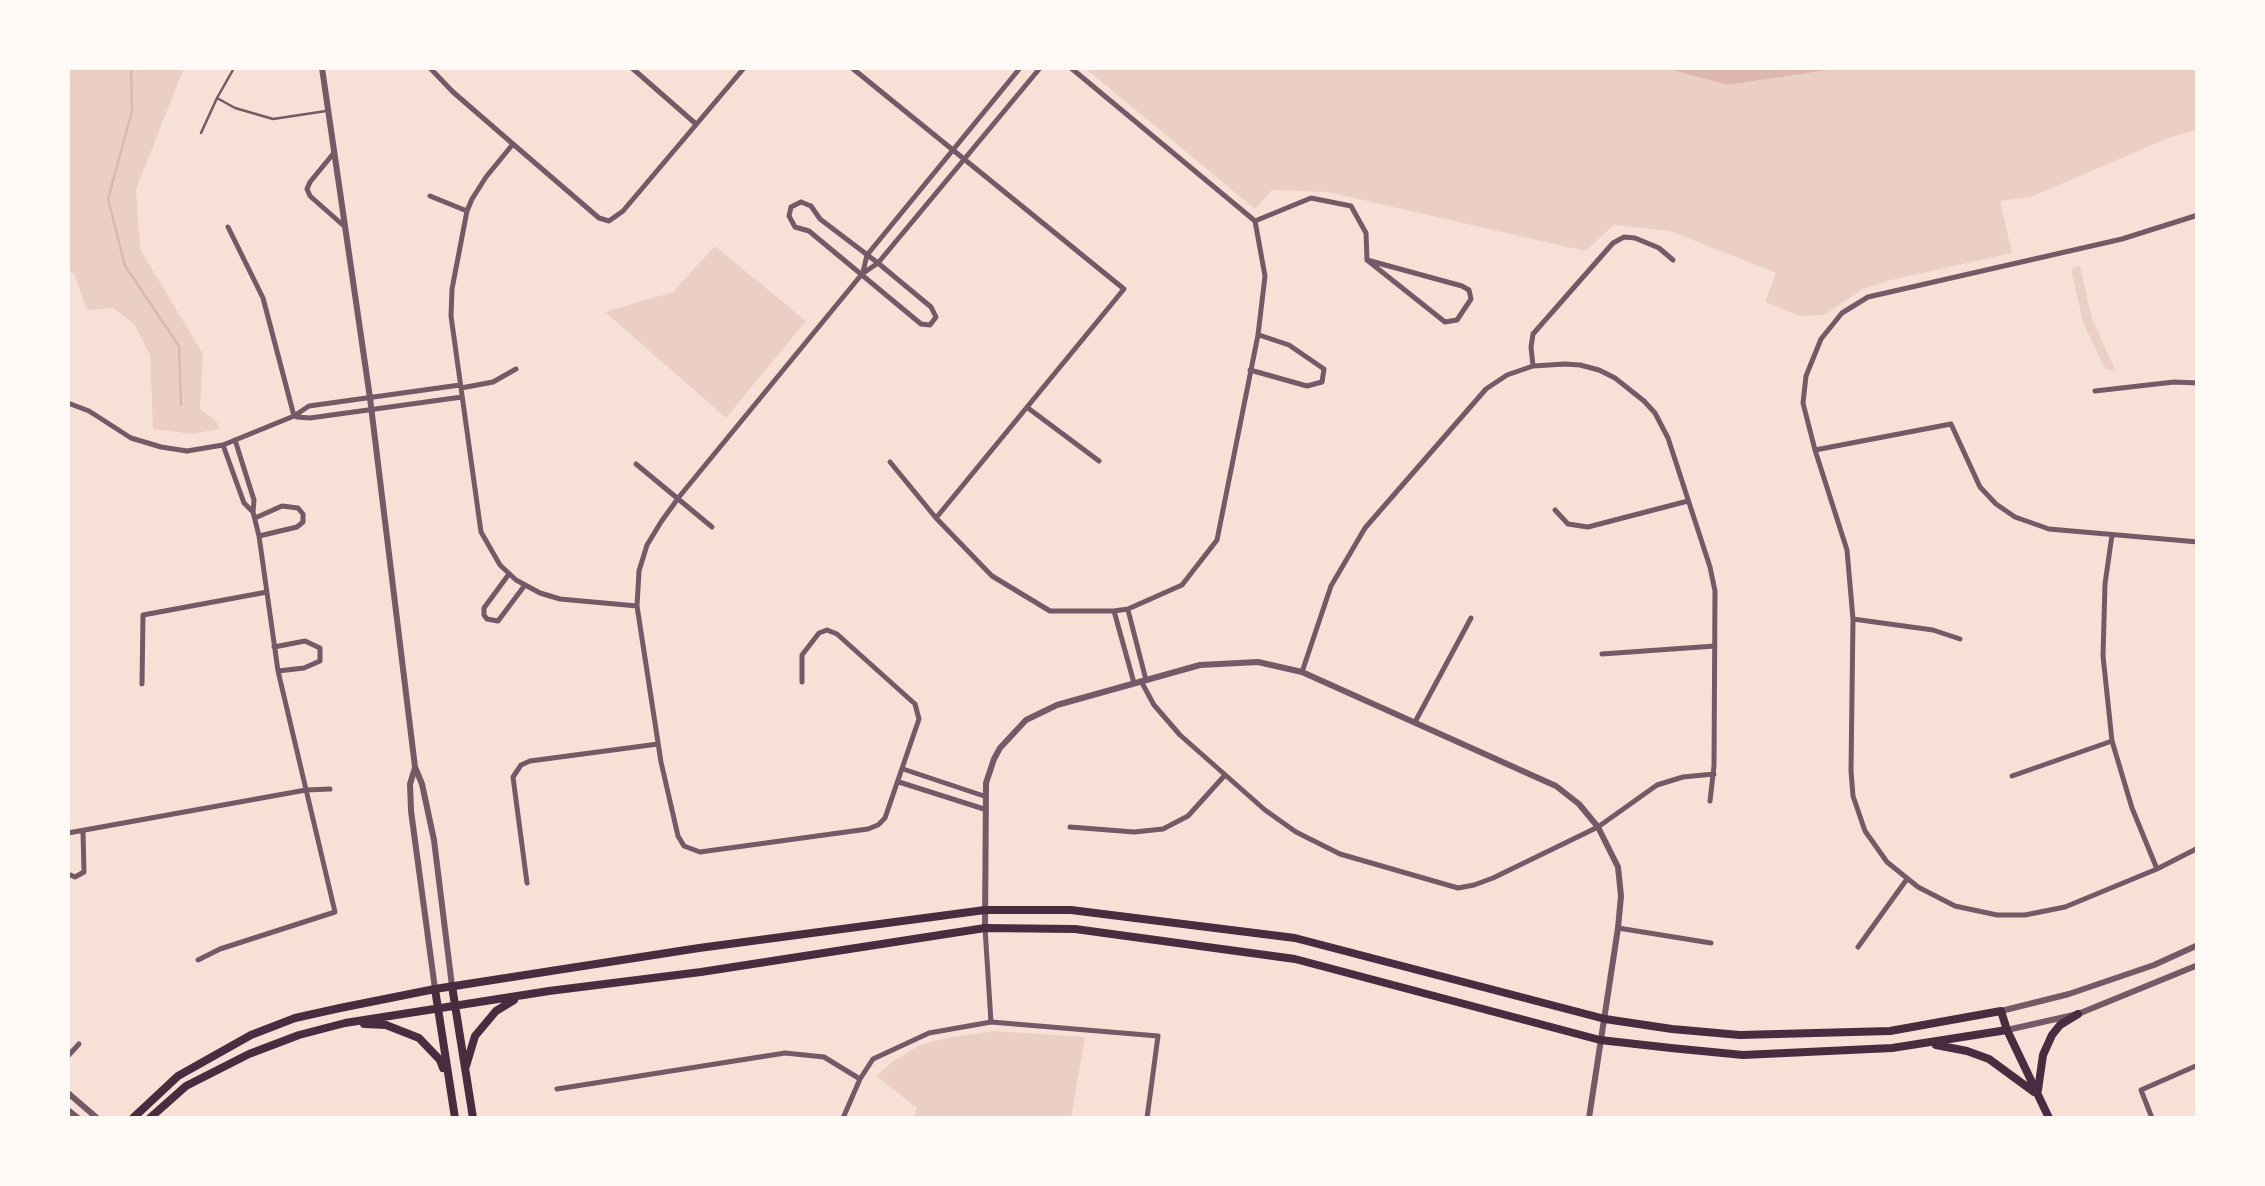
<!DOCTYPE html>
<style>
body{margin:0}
#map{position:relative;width:2265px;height:1186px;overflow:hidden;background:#f7e1d7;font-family:"Varela Round",sans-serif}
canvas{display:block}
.frame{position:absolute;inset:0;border:70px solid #fffaf5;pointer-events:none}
</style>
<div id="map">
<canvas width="2265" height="1186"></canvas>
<div class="frame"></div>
</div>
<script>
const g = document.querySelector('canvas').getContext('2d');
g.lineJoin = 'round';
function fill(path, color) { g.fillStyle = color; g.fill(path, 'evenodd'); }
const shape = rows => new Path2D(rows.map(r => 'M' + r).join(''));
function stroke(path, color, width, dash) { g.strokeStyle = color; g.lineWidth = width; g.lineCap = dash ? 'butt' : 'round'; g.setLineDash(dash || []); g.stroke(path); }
const green = shape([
 [68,68,184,68,136,189,140,249,203,354,200,409,217,422,219,429,192,434,153,429,150,355,134,324,113,308,87,310,74,274,68,270],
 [1085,68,1664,68,1728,85,1842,68,2197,68,2197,130,2168,138,2031,197,2000,201,2012,253,1891,280,1863,289,1824,315,1800,316,1765,302,1776,273,1670,231,1614,225,1585,251,1328,192,1272,190,1255,209],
 [715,246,806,321,726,418,605,312,673,292],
 [2080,266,2092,319,2116,372,2105,369,2083,322,2071,268],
 [995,1031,1085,1037,1071,1118,913,1118,917,1108,876,1076,892,1062,920,1045,946,1038]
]);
const water = shape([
 [1664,68,1842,68,1728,85]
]);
const stream = shape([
 [131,68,132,111,108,199,125,266,179,346,181,405]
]);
const service = shape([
 [234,68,217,98,235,108,273,119,326,111],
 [201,133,217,98]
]);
const minor = shape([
 [430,68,453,92,513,144,599,218,609,221,623,211,744,68],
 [632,68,696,124],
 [852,68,1124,289,936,518,992,576,1050,611,1114,611,1128,609,1182,585,1217,540,1258,335,1265,276,1255,221,1071,68],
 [513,144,486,177,472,199,467,211,452,289,451,316,481,532,500,565,516,580,540,593,560,599,637,606],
 [333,154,310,182,307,189,310,196,344,226],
 [430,196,467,211],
 [801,202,811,206,820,219,878,263,931,307,936,317,930,325,921,324,809,231,795,227,789,216,791,207,801,202],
 [2198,215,2122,239,1868,297,1842,313,1821,339,1806,376,1803,403,1815,450,1847,550,1853,619,1851,771,1853,796,1865,831,1887,862,1918,887,1955,906,1997,915,2025,915,2065,907,2157,869,2198,848],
 [1255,221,1311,198,1351,206,1366,233,1367,260,1445,322,1457,320,1471,299,1469,290,1462,286,1367,260],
 [228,227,263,298,294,416],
 [863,272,867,255,1020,68],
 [1533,366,1565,364,1580,365,1599,370,1615,378,1644,401,1655,413,1668,438,1710,567,1715,591,1714,766,1710,801],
 [1250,370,1307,386,1322,382,1324,369,1289,345,1259,335],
 [461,388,493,382,516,369],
 [2095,391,2174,382,2198,383],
 [68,403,89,411,131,438,161,447,187,451,223,445,294,416,309,406,460,385],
 [1028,408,1099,461],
 [297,417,310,418,462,397],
 [223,445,244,503,253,512],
 [1815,450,1951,424,1980,487,1996,504,2015,517,2049,529,2198,542],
 [890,462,936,518],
 [636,464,712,527],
 [1555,510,1568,524,1588,527,1688,501],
 [255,518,282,506,298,508,303,514,303,522,297,527,259,536],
 [2112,535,2105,584,2103,656,2112,741,2132,808,2157,869],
 [509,574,484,608,484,615,487,619,498,621,525,585],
 [1128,610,1146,680],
 [1114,611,1134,683],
 [1853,619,1933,630,1960,639],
 [274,647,305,641,320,648,320,661,304,668,278,671],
 [1602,654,1715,646],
 [1302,672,1331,586,1365,528,1486,389,1507,375,1533,366,1531,347,1533,334,1613,243,1624,237,1635,238,1659,248,1673,260],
 [1141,681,1154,705,1180,735,1265,810,1296,832,1340,854,1458,888,1474,885,1493,878,1598,827,1657,785,1683,777,1714,774],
 [802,682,802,655,819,633,827,630,837,634,915,704,919,719,885,818,878,825,868,829,700,852,684,846,678,836,661,762,637,606,639,571,647,545,661,522,679,497,862,274,878,263,1040,68],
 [142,684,143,615,267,592],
 [1415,722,1471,618],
 [903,769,984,796],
 [2012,776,2112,741],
 [899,782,984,809],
 [1070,827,1134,832,1163,829,1188,816,1225,775],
 [68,833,306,790,330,789],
 [68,874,75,877,84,872,83,831],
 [527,883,513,777,521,765,530,761,658,744],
 [985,928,991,1022],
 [1618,928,1711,943],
 [1858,947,1907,879],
 [198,960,220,949,335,912,278,671,259,536,253,512,254,500,235,440],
 [68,1056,79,1044],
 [557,1089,785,1053,824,1057,860,1079],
 [843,1118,860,1079,873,1059,929,1033,991,1022,1158,1036,1147,1118],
 [2152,1118,2141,1090,2198,1065]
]);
const tertiary = shape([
 [322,68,370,398,415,767,422,784,434,840,452,986],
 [415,768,410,784,411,811,435,989],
 [985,928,986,783,994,759,1000,748,1026,720,1057,705,1200,665,1258,662,1302,672,1556,786,1579,804,1598,827,1618,867,1621,896,1618,928,1589,1118],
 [2001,1011,2069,994,2154,965,2198,945],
 [2007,1030,2078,1014,2198,965],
 [68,1093,97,1118],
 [68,1110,78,1118]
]);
const secondary = shape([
 [452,986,473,1118],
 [435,989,455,1118],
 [364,1024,386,1025,419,1038,440,1060,443,1068],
 [1936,1045,1967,1051,1989,1059,2034,1092],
 [466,1066,475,1036,496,1011,514,1000],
 [2038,1090,2043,1055,2052,1035,2060,1025,2078,1014],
 [133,1118,178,1076,251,1035,295,1018,340,1008,435,989,699,948,985,910,1071,910,1295,938,1605,1019,1672,1029,1740,1035,1890,1031,2001,1011,2007,1030,2049,1118],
 [150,1118,186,1086,249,1054,299,1035,345,1023,549,991,701,972,985,928,1075,929,1295,959,1600,1040,1671,1048,1743,1055,1892,1048,2007,1030]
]);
fill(green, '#ebcfc5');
fill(water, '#dcb8b0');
stroke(stream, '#dcb8b0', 2.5);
stroke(service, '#755966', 2.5);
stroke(minor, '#755966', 5);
stroke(tertiary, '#755966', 6);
stroke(secondary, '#4a2c40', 8);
</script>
